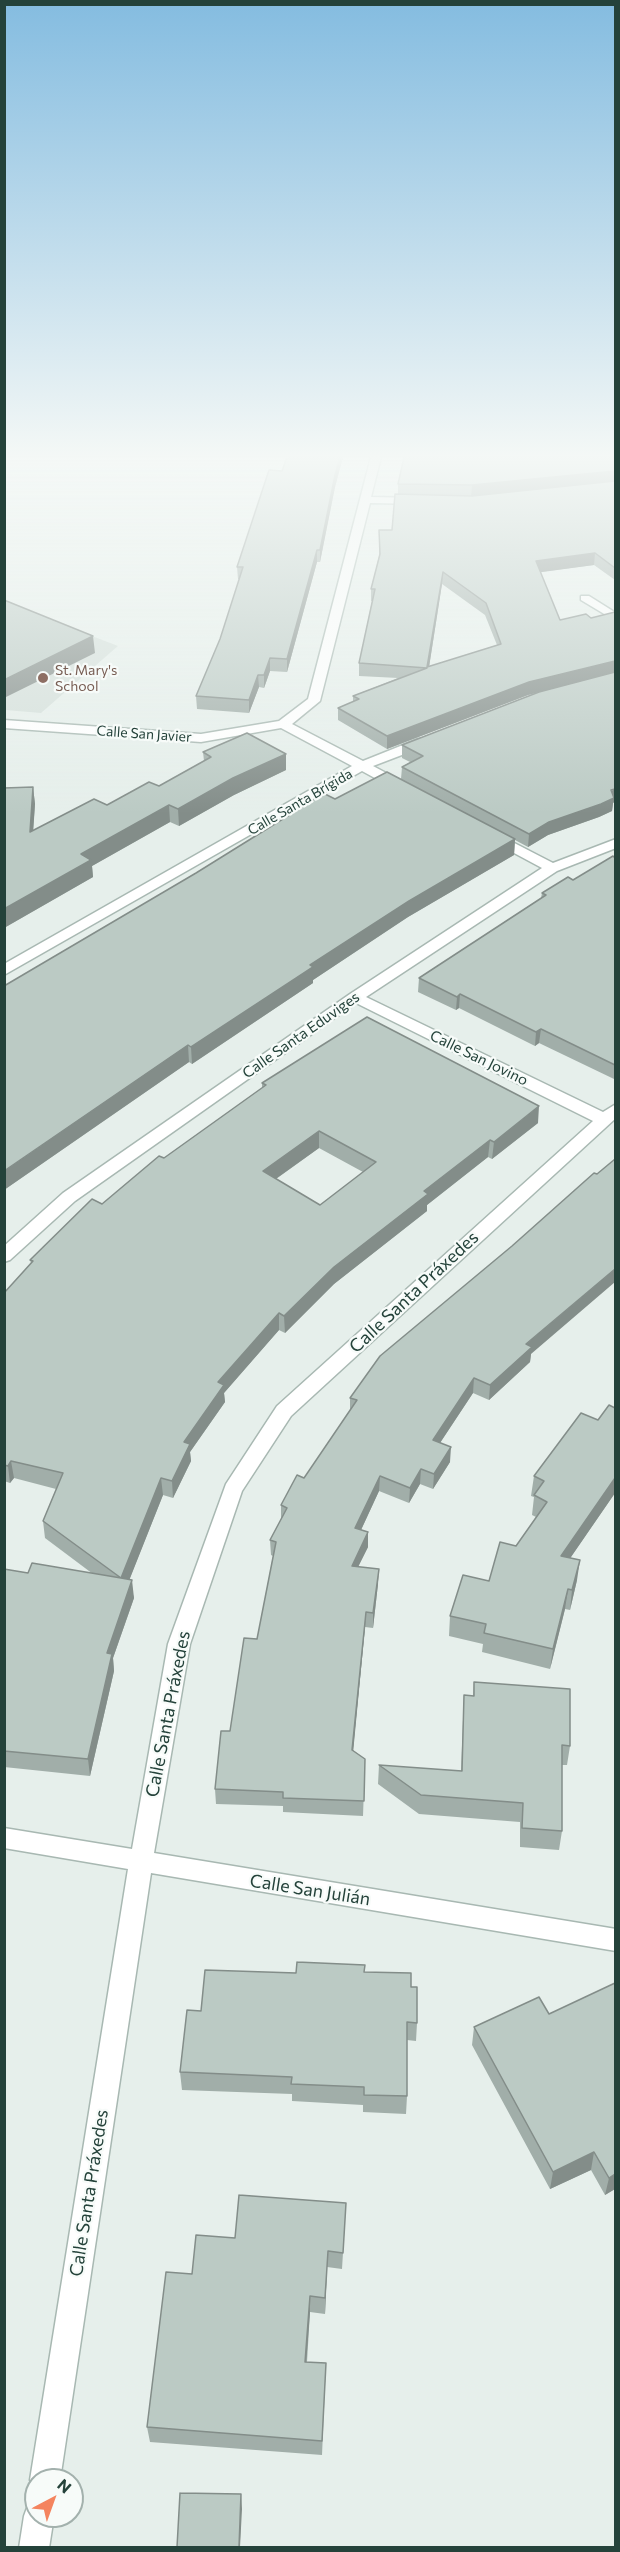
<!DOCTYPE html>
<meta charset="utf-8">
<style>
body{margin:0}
#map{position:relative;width:620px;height:2552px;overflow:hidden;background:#e6efeb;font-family:Commissioner,sans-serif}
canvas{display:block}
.frame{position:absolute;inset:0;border:6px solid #24423a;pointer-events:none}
.north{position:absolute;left:24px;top:2468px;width:60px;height:60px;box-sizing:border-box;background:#f7fbf9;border:2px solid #a3b1ad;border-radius:50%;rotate:41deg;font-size:16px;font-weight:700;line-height:24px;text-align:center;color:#24423a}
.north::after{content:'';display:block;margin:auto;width:21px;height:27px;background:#f4845f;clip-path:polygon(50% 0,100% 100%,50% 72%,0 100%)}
</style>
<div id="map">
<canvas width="620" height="2552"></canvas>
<div class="frame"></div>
<div class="north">N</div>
</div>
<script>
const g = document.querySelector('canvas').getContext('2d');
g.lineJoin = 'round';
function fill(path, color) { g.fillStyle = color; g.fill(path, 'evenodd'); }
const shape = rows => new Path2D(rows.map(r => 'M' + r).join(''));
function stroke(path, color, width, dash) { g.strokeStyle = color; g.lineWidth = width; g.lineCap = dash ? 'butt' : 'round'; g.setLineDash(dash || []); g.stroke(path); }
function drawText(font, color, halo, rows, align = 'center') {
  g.font = font + ' Commissioner,sans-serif'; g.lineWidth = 4.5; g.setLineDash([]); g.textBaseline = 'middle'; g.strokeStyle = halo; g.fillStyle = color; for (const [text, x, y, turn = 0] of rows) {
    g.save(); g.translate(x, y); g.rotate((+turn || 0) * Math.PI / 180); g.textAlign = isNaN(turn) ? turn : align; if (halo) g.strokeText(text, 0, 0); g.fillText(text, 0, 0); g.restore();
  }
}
const built = shape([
 [4,602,118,646,41,713,5,710]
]);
const minor = shape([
 [371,457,381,457,371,497,420,498,425,501,420,504,370,503,320,701,292,724,363,761,418,739,428,739,428,745,373,766,405,783,405,789,395,789,362,771,4,975,4,964,352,766,281,728,201,742,4,728,4,720,201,734,279,721,308,699,371,457],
 [581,596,589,596,616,613,616,621,581,600,581,596],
 [493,832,553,863,616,839,616,848,557,871,366,997,603,1112,616,1104,616,1118,291,1416,242,1491,190,1644,154,1853,616,1929,616,1951,151,1873,60,2480,36,2480,36,2491,30,2480,128,1869,4,1848,4,1828,132,1849,168,1644,226,1484,277,1406,593,1121,356,1003,75,1201,10,1260,4,1262,4,1246,63,1193,350,994,542,868,488,839,486,836,493,832],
 [36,2502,36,2516,54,2516,49,2548,19,2548,24,2516,28,2505,36,2502]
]);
const wall = shape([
 [287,457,343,457,335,487,320,562,317,562,287,672,270,671,264,688,259,687,249,713,197,709,196,696,220,639,239,579,238,579,237,567,282,471],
 [615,457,615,580,594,565,540,572,613,803,612,811,599,817,548,835,528,847,515,840,514,855,408,917,313,980,313,983,192,1064,189,1062,4,1190,335,799,401,779,402,767,410,762,402,758,402,745,570,684,528,695,387,749,338,720,338,708,353,702,353,696,398,678,359,676,359,663,372,601,371,601,371,589,379,556,379,530,392,530,398,494,398,484],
 [442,584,485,615,497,645,429,667],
 [203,752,286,770,234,795,179,826,170,822,92,866,93,877,4,928,4,788,33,787,35,804,33,830,107,805,159,786,204,761],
 [615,858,615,1078,614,1079,539,1043,535,1046,459,1008,456,1010,418,992,419,978,541,898,542,893,573,880],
 [262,1083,538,1123,492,1159,488,1157,427,1205,427,1211,334,1284,285,1333,279,1330,224,1393,225,1402,190,1452,191,1461,173,1498,163,1495,129,1580,134,1598,113,1658,114,1671,90,1776,4,1767,4,1569,28,1573,93,1574,45,1538,43,1521,56,1489,14,1478,10,1483,4,1481,4,1293,31,1263,30,1260,164,1158,262,1088],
 [319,1148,363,1172,320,1205,276,1179],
 [531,1354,530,1362,489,1400,473,1393,440,1443,450,1462,433,1489,420,1484,409,1503,379,1491,361,1530,368,1532,368,1547,358,1567,378,1584,373,1628,365,1627,353,1750,365,1759,363,1816,283,1812,283,1806,216,1804,215,1789,230,1731,257,1639,273,1556,271,1555,270,1540,281,1519,281,1505,304,1478,350,1410,350,1398],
 [615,1408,615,1493,570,1558,577,1580,570,1610,565,1609,550,1669,482,1652,483,1644,449,1636,450,1616,489,1581,516,1546,536,1517,532,1515,534,1497,531,1496,534,1476,598,1420],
 [474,1682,570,1746,567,1765,562,1765,562,1831,559,1850,520,1847,520,1822,419,1814,378,1784,379,1765,461,1771,464,1695,473,1696],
 [364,1972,411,1987,417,2023,416,2041,407,2040,407,2096,406,2114,363,2112,363,2105,292,2101,292,2094,182,2090,180,2072,201,2011,296,1973],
 [539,1997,615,2189,605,2195,591,2170,550,2189,472,2045,474,2027],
 [346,2203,342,2269,327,2267,325,2314,310,2312,307,2362,326,2363,322,2455,150,2442,147,2427,235,2238]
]);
const shadedWall = shape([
 [340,457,343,457,335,487,320,562,320,550,335,475],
 [615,471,615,482,471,497,472,485],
 [317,550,317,562,287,672,287,659],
 [595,553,594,565,535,573,536,561],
 [443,572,442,584,427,680,427,667],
 [93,636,95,653,4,698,4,680],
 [270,658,270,671,264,688,264,675],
 [615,661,615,673,528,695,387,749,387,736,529,682],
 [258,675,259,687,249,713,249,700],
 [286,754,286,770,234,795,179,826,178,809,233,778],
 [33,787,35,804,32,849,30,832],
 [615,789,615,802,613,803,612,811,599,817,548,835,528,847,529,834,549,822],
 [169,805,170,822,92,866,93,877,4,928,4,909,81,854],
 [515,839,514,855,408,917,313,980,313,983,192,1064,191,1047,310,965,409,901],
 [460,994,459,1008,456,1010,457,997],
 [541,1029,539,1043,535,1046,536,1032],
 [188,1045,189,1062,4,1190,4,1171],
 [539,1106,538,1123,492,1159,494,1142],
 [319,1131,319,1148,263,1188,263,1171],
 [490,1140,488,1157,427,1205,427,1211,334,1284,285,1333,284,1316,334,1267,424,1191],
 [615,1269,615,1282,531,1354,530,1362,489,1400,490,1385,526,1344],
 [279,1313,279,1330,224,1393,225,1402,190,1452,191,1461,173,1498,172,1481,184,1442,218,1382],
 [474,1378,473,1393,432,1455,433,1440],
 [451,1447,450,1462,433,1489,434,1474],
 [11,1461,14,1478,10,1483,8,1466],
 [421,1469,420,1484,409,1503,410,1488],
 [380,1476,379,1491,355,1543,355,1528],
 [161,1478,163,1495,123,1596,121,1578],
 [615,1478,615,1493,558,1576,561,1556],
 [368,1532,368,1547,351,1581,352,1566],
 [580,1560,577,1580,570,1610,572,1590],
 [379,1569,378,1584,373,1628,373,1613],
 [132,1580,134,1598,113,1658,114,1671,90,1776,88,1759,107,1653],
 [568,1589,565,1609,550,1669,553,1649],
 [366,1612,365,1627,352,1764,352,1750],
 [594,2152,591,2170,550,2189,553,2172],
 [615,2174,615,2189,605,2195,609,2178],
 [328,2251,327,2267,325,2314,325,2298],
 [310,2296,310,2312,305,2378,305,2362],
 [241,2494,242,2509,240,2547,239,2547]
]);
const building = shape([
 [287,457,340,457,335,475,320,550,317,550,287,659,270,658,264,675,258,675,249,700,196,696,220,639,243,567,237,567,269,470,282,471,287,457],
 [404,457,615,457,615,471,472,485,398,484,404,457],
 [615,481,615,568,595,553,536,561,560,620,586,614,591,618,615,612,615,661,529,682,387,736,338,708,359,699,353,696,427,668,359,663,375,589,371,589,380,554,379,530,392,530,395,494,472,496,615,481],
 [443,572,486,603,501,644,427,667,443,572],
 [4,600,93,636,4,680,4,600],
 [615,672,615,789,611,790,614,798,601,804,549,822,529,834,402,767,423,756,402,745,539,692,615,672],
 [247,733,286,754,233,778,178,809,169,805,81,854,91,860,4,909,4,788,33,787,30,832,94,799,107,805,149,782,159,786,211,757,203,752,247,733],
 [387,772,515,839,409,901,310,965,313,967,191,1047,188,1045,4,1171,4,986,196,873,315,799,325,794,335,799,387,772],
 [613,856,615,858,615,1065,541,1029,536,1032,460,994,457,997,419,978,546,895,542,893,568,877,573,880,613,856],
 [367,1017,539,1106,494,1142,490,1140,424,1191,428,1194,334,1267,284,1316,279,1313,218,1382,224,1385,184,1442,190,1444,172,1481,161,1478,121,1578,132,1580,107,1653,112,1654,88,1759,4,1751,4,1569,28,1573,32,1563,121,1578,43,1521,63,1473,11,1461,8,1466,4,1465,4,1293,33,1261,30,1260,92,1199,102,1204,159,1156,164,1158,266,1085,262,1083,367,1017],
 [319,1131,376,1162,320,1205,263,1171,319,1131],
 [615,1159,615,1269,526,1344,532,1347,490,1385,474,1378,433,1440,451,1447,434,1474,421,1469,410,1488,380,1476,355,1528,368,1532,352,1566,379,1569,373,1613,366,1612,352,1750,365,1759,364,1801,283,1798,283,1792,215,1789,221,1731,230,1731,244,1638,257,1639,276,1542,270,1540,287,1508,281,1505,297,1475,304,1478,357,1400,350,1398,380,1356,512,1246,594,1173,597,1174,615,1159],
 [609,1405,615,1408,615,1478,561,1556,580,1560,572,1590,568,1589,553,1649,484,1633,486,1624,450,1616,463,1575,489,1581,500,1542,516,1546,547,1502,534,1495,544,1481,534,1476,581,1413,598,1420,609,1405],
 [474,1682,570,1689,570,1746,562,1745,562,1831,522,1828,523,1803,421,1795,379,1765,462,1771,464,1695,474,1696,474,1682],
 [297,1962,365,1965,364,1972,411,1973,411,1987,417,1987,417,2023,407,2022,407,2096,364,2095,364,2087,291,2084,292,2077,180,2072,187,2010,201,2011,205,1970,296,1973,297,1962],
 [615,1983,615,2174,609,2178,594,2152,553,2172,474,2027,539,1997,549,2014,615,1983],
 [239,2195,346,2203,343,2253,328,2251,325,2298,310,2296,305,2362,326,2363,322,2441,147,2427,166,2272,192,2274,196,2235,235,2238,239,2195],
 [180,2493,241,2494,239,2547,177,2547,180,2493]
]);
const markers = [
 [43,678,6,"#8d6e63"]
];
const farEducationnames = [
 ["St. Mary's",55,670],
 ["School",55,686]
];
const farStreetnames = [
 ["Calle San Javier",144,734,4],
 ["Calle Santa Brígida",300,802,-30]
];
const streetNames = [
 ["Calle Santa Eduviges",301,1035,-35],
 ["Calle San Jovino",479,1058,26]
];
const nearStreetnames = [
 ["Calle Santa Práxedes",414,1292,-43],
 ["Calle Santa Práxedes",168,1714,-79],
 ["Calle San Julián",310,1890,9],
 ["Calle Santa Práxedes",89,2193,-81]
];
fill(built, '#d4dfda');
stroke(minor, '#a8b8b2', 3);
fill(minor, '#fff');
fill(wall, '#a1aea9');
fill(shadedWall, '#838d89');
fill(building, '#bbcac4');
stroke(building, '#838d89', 1.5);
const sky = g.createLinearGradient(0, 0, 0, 814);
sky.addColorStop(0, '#84bce0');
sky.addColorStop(0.56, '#f4f8f6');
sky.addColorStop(1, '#f4f8f600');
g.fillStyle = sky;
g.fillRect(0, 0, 620, 814);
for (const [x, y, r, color] of markers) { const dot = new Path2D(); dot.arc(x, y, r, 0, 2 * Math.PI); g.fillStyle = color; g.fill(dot); stroke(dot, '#f7fbf9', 2); }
drawText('14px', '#785e54', '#f7fbf9', farEducationnames, 'left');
drawText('14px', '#24423a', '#f7fbf9', farStreetnames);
drawText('15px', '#24423a', '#f7fbf9', streetNames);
drawText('18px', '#24423a', '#f7fbf9', nearStreetnames);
</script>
